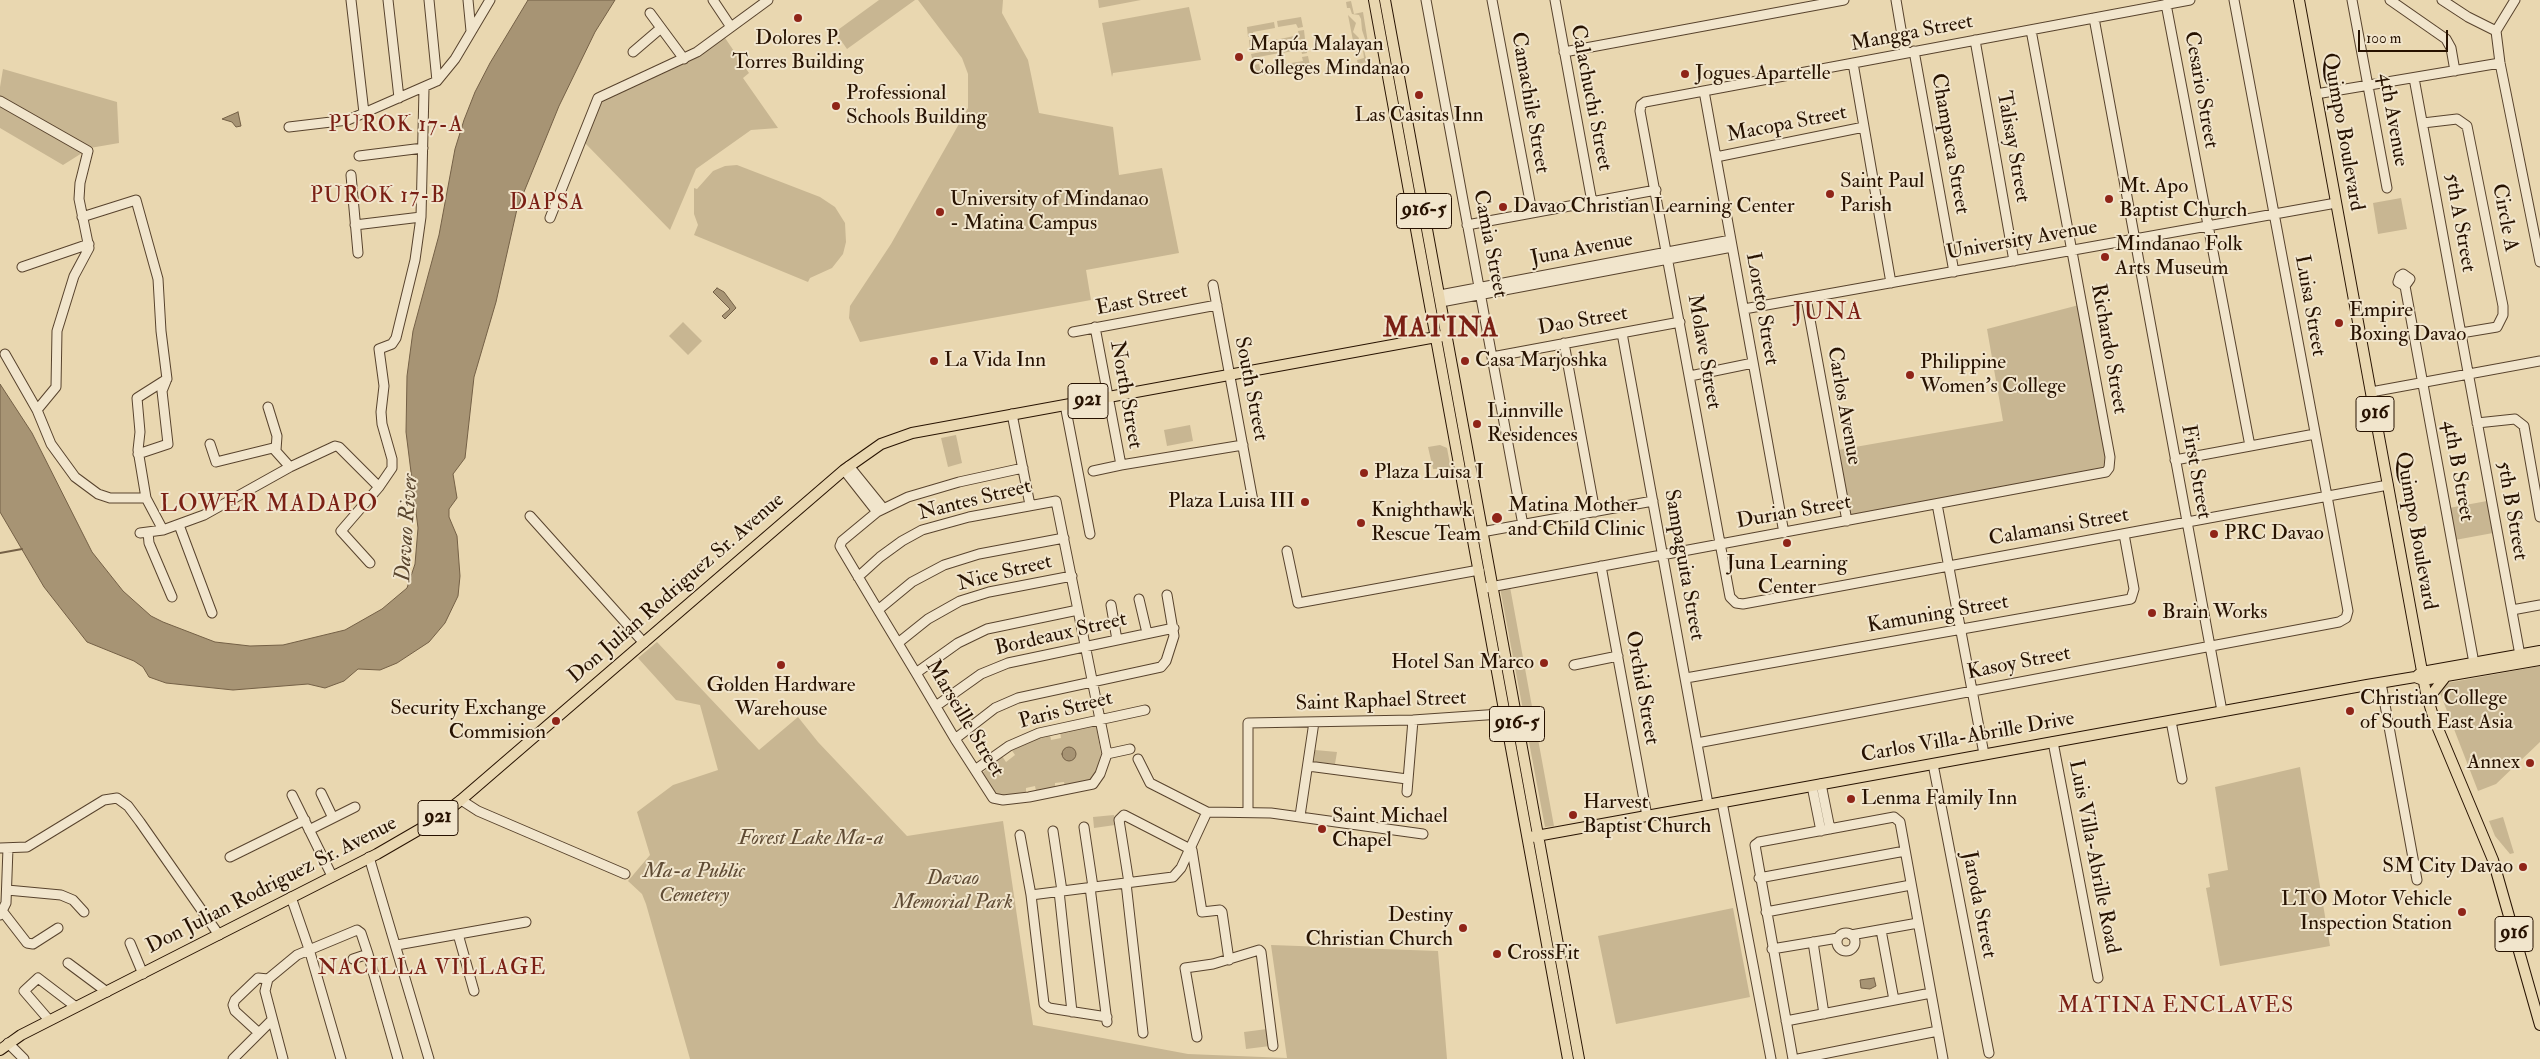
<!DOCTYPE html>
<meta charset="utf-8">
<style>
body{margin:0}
#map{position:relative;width:2540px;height:1059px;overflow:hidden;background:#e9d7b0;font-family:"IM FELL Double Pica",serif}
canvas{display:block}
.scale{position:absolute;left:2358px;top:30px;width:90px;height:22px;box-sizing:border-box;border:2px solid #271201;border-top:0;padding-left:6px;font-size:15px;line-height:18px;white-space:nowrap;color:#271201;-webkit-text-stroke:4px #f1e5cc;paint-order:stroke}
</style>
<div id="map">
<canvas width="2540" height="1059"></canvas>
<div class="scale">100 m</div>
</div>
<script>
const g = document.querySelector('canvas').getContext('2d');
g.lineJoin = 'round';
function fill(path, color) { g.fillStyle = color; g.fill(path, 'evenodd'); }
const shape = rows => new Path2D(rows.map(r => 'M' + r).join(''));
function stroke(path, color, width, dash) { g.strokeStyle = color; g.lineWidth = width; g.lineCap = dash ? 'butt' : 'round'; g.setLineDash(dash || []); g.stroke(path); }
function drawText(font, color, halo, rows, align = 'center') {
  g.font = font + ' "IM FELL Double Pica",serif'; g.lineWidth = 4; g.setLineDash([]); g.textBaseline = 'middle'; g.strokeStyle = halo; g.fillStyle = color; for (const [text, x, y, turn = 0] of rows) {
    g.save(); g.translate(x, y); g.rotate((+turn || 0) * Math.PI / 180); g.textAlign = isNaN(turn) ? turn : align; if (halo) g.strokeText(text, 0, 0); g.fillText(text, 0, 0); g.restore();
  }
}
const green = shape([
 [879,0,915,0,847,49,835,32],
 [918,0,1003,0,1002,13,1028,60,1039,113,1113,127,1119,175,1162,168,1179,253,1086,270,1091,300,860,342,849,318,850,306,891,244,968,108,968,74,962,58],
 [1098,0,1141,0,1099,8],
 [1351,1,1354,14,1363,12,1369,49,1364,50,1367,62,1358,64,1357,60,1364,58,1363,50,1366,42,1362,30,1361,19,1359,15,1352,14,1350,8,1347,8,1346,2],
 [1189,7,1201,60,1113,73,1112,77,1102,23],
 [1348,15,1356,23,1353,32,1359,38,1355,51],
 [1301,17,1303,27,1298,28,1296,24,1278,27,1277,21],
 [1274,22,1275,28,1253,32,1254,36,1248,37,1247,27],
 [1304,30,1305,39,1281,41,1280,39,1299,35,1298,31],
 [723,35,749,73,743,78,778,128,751,130,696,169,670,230,584,142,600,100],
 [1254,39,1255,43,1277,39,1278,42,1250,49,1249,40],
 [1306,44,1307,53,1302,54,1301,49,1283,53,1284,48],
 [1276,49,1280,53,1258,57,1258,61,1253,62,1251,54],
 [1308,56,1310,66,1286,70,1285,64,1303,61,1302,57],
 [1259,64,1260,68,1282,65,1283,71,1255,76,1253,65],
 [3,69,117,102,119,143,90,148,63,165,0,128,0,87],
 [737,165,820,197,835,207,845,223,846,242,843,254,832,268,810,278,808,282,694,235,698,225,694,214,694,188,697,189,713,171,725,166],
 [2401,198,2407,229,2378,234,2373,203],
 [2079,305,2108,458,2104,470,1850,516,1838,450,2003,421,1987,329],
 [683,322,702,341,688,355,669,336],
 [1190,425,1193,441,1167,446,1164,430],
 [956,435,962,463,948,467,941,438],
 [1440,445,1447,448,1452,475,1448,476,1441,469,1433,469,1428,447],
 [2487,501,2493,533,2455,540,2449,508],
 [1510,587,1554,826,1545,827,1500,588],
 [657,642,759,750,798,717,818,742,907,836,1003,821,1033,1025,1188,1054,1287,1058,1271,945,1438,951,1447,1059,690,1059,646,904,642,894,628,881,650,855,637,812,673,785,718,770,700,705,676,700,638,658],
 [2540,666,2540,742,2496,784,2478,791,2440,693,2447,683],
 [1091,726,1096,727,1097,731,1101,754,1094,780,1065,787,1064,782,1055,783,1055,788,1036,791,1035,786,1026,788,1026,792,998,796,981,774,1002,756,1006,762,1015,755,1011,749,1016,746,1050,733,1051,740,1061,738,1060,731],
 [1315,750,1337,752,1335,764,1314,762],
 [2300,767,2330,946,2220,966,2206,888,2210,887,2208,874,2228,870,2215,787],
 [1114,815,1115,825,1094,828,1093,817],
 [2503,817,2514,853,2510,854,2495,836,2489,821],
 [1733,908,1750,997,1616,1024,1598,936],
 [1267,1029,1270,1046,1246,1049,1244,1032]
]);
const water = shape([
 [528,0,615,0,595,32,559,106,517,209,496,302,474,377,465,458,453,474,457,498,449,509,449,517,457,536,460,576,458,596,445,623,429,642,397,663,380,670,358,669,344,681,325,688,308,684,233,690,166,683,149,677,143,667,134,661,87,642,44,587,0,512,0,384,32,433,92,552,123,591,151,616,163,622,215,642,250,646,283,645,345,630,382,609,407,588,415,564,418,528,406,432,407,376,413,331,439,235,455,149,464,120,475,92,490,63,528,0],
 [238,112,241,126,236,127,232,122,222,119,238,112],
 [717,288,724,292,736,308,725,319,722,316,730,309,713,292,717,288],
 '1062 754a7 7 0 1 1 14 0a7 7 0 1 1-14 0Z',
 [1874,978,1876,986,1870,989,1861,988,1860,980,1874,978]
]);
const stream = shape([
 [0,553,22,549]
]);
const minor = shape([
 [351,0,364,113],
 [388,0,399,98],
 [429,0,437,81],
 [468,0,471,31],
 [713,0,731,27],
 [1426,0,1523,525],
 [1492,0,1532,212],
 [1555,0,1592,202],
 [1896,0,1905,53],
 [2190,0,1645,102,1641,105,1640,111,1730,597,1736,603,1743,604,2388,485],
 [2352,0,2387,188],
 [2390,0,2446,39,2451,48,2455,71],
 [2442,0,2468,17,2496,31],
 [2515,0,2496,31,2500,63,2540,262],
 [2166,4,2250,446],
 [650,13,684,59],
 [2094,18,2222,711],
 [1975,40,2014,261],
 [1914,51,1954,272],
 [633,52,661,28],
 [1564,52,1844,0],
 [1853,63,1891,283],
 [2414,78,2520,655],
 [1704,91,1784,533],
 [2316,94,2500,63],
 [0,101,88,151,80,183,79,199,89,248,74,276,57,331,56,387,37,410],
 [2423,123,2457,119,2467,126,2503,306,2503,315,2497,327,2461,333],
 [289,127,348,120,437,81,455,59,490,0],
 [359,156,423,148],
 [1716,157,1864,127],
 [351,175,358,253],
 [82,217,136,200,158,279,161,331,167,379,137,398,140,432,138,450,146,498,163,530],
 [550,218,598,98,697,52,768,0],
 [355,225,421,217],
 [1467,225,1656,190],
 [22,267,89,244],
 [1213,285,1253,501],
 [2405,286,2410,279,2403,274,2400,276,2398,282,2405,286,2474,663],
 [1440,295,1731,240],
 [1806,298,1847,521],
 [1441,302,1732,247],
 [1744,309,2336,203],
 [1095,327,1121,465,1243,445],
 [1073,332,1217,305],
 [1622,333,1708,804],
 [1564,343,1595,512],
 [5,354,37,410,51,444,75,477,98,494,110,498,146,498],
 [1492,357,1680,322],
 [1690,376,1753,363],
 [2371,392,2540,361],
 [1065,405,1090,534],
 [268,407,277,436,276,450],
 [1012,414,1030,505],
 [2477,423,2515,419,2524,426,2540,517],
 [210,444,216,462,273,448,290,467],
 [138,454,168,444,162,391,166,381],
 [2175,460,2315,434],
 [849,466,883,508],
 [844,470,877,512],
 [1093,471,1121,465],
 [1937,504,1984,754],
 [530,516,644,643],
 [179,525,212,613],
 [148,532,149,543,172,597],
 [140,533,163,530,204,515,290,467,335,446,339,447,379,487],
 [1476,533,1653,501],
 [1287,551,1298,603,1479,570],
 [370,563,341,531,379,487,392,468,392,459,382,424,381,412,384,386,379,349,392,344,396,338,415,260,421,217,424,89],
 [1601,566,1647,816],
 [858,577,880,557,902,541,922,530,969,517,1056,501,1107,754,1100,774,1093,784,1029,797,1003,800,993,798,955,739,916,673,878,610,841,548,840,546,842,541,877,512,908,497,959,482,1023,468],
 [1485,588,2106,472,2109,468,2110,457,2031,30],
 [1139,599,1147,633],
 [1111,605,1117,640],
 [878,610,912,582,944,565,979,554,1064,538],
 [2512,610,2540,605],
 [898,643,928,619,960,601,989,592,1072,576],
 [1574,665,1618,656],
 [916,673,958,643,987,629,1078,610],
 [1686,678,2131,599,2134,589,2124,534],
 [2381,683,2417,880],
 [936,706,981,674,1008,663,1174,628],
 [2171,721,2182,779],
 [955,739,995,708,1018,698,1161,667,1166,661,1174,636,1167,595],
 [2053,742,2098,978],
 [1697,743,2238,641,2339,622,2346,618,2348,611,2327,496,2234,0],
 [1107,754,1130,749],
 [1138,759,1150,783,1207,812,1271,813,1423,834],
 [1933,764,1989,1053],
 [1308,766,1407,779],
 [975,770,1009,746,1039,733,1145,710],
 [1821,784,1830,829],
 [1812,786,1821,831],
 [1407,792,1413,720],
 [321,793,333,818],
 [292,795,332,876],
 [461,800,478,811,625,874],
 [1722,802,1771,1059],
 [1248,812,1248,723,1413,720,1515,713],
 [1300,816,1314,722],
 [1084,827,1093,887],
 [309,830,355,807],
 [1053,831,1062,891],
 [1020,835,1031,895,1044,1004,1049,1008,1107,1017],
 [0,848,27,847,104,800,117,798,128,806,140,822,219,935],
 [230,857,305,820],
 [369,857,429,1059],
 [1759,878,1905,851],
 [1126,883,1143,1033],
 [1129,883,1119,820,1124,815,1192,850,1202,912,1220,910,1222,912,1229,960],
 [1090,887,1107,1022],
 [7,890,61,895,73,900,84,912],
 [1059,891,1072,1012],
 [1031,895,1173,877,1181,868,1207,812],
 [291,897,309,949,341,1059],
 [3,912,27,943,33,944,58,928],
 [1766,912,1911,885],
 [0,915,6,903,8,848],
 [1881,930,1894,1000],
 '1837 942a9 9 0 1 1 18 0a9 9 0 1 1-18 0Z',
 [458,934,474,991],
 [1851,935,1918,923],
 [1813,942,1824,1014],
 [130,943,143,974],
 [397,945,526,922],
 [1772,949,1838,938],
 [353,959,368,954],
 [68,963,107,992],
 [49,1020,24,991,38,978,76,1007],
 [1786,1021,1931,993],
 [259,1033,235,1011,233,1005,235,1000,258,978,268,979],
 [1197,1037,1185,968,1213,964,1259,950,1261,952,1273,1046],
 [8,1043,24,1059],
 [233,1059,272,1020],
 [283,1059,265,991,268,979,297,955,357,930,361,933,368,954,398,1059],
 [1793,1059,1755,845,1759,842,1894,817,1900,822,1943,1059],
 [1798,1059,1938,1031]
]);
const major = shape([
 [1374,0,1568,1059],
 [1385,0,1579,1059],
 [2299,0,2426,693,2434,719,2493,860,2540,1025],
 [2418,675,2422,672,2540,651],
 [2428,699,2446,676],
 [1531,837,2367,685,2415,677,2423,680,2540,660],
 [0,1050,21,1035,377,854,434,821,461,800,844,470,881,444,912,433,1447,335]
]);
const markers = [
 [798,18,5,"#8f2418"],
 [1239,57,5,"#8f2418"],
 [1685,74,5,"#8f2418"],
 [1419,95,5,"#8f2418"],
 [836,106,5,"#8f2418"],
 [1830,194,5,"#8f2418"],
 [2109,199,5,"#8f2418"],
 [1503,207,5,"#8f2418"],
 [940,212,5,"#8f2418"],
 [2105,257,5,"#8f2418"],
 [2339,323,5,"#8f2418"],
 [934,361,5,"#8f2418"],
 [1465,361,5,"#8f2418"],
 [1910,375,5,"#8f2418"],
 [1477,424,5,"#8f2418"],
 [1364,473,5,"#8f2418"],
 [1305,502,5,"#8f2418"],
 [1497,518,6,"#8f2418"],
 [1361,523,5,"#8f2418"],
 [2214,534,5,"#8f2418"],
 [1787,543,5,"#8f2418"],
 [2152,613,5,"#8f2418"],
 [1544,663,5,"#8f2418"],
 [781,665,5,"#8f2418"],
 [2350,711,5,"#8f2418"],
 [556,721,5,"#8f2418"],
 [2530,763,5,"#8f2418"],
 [1851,799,5,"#8f2418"],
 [1573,815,5,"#8f2418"],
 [1322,829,5,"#8f2418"],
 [2523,867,5,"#8f2418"],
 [2462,912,5,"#8f2418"],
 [1463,928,5,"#8f2418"],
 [1497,954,5,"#8f2418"]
];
const shields = [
 [1424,211,55],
 [1088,401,40],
 [2375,414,38],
 [1517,724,55],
 [438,818,40],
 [2514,934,38]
];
const shieldNames = [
 ["916-5",1424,211],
 ["921",1088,401],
 ["916",2375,414],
 ["916-5",1517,724],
 ["921",438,818],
 ["916",2514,934]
];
const streetNames = [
 ["Mangga Street",1912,34,-11],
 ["Cesario Street",2200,90,80],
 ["Calachuchi Street",1590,98,79],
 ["Camachile Street",1529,103,80],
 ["4th Avenue",2392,120,80],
 ["Macopa Street",1787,125,-11],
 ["Quimpo Boulevard",2342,132,80],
 ["Champaca Street",1949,144,80],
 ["Talisay Street",2012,147,80],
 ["Circle A",2504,218,79],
 ["5th A Street",2459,223,80],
 ["University Avenue",2022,241,-10],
 ["Camia Street",1489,244,79],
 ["Juna Avenue",1582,250,-11],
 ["East Street",1142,301,-11],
 ["Luisa Street",2309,306,80],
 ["Loreto Street",1761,309,80],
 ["Dao Street",1583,322,-10],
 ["Richardo Street",2108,349,80],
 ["Molave Street",1703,352,80],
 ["South Street",1250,389,79],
 ["North Street",1125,395,80],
 ["Carlos Avenue",1843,406,80],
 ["4th B Street",2457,471,80],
 ["First Street",2195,472,80],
 ["Nantes Street",975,501,-14],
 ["5th B Street",2511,511,80],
 ["Durian Street",1794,513,-10],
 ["Calamansi Street",2059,528,-10],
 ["Quimpo Boulevard",2415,531,80],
 ["Sampaguita Street",1683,565,80],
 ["Nice Street",1005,574,-14],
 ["Don Julian Rodriguez Sr. Avenue",677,589,-41],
 ["Kamuning Street",1938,615,-10],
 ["Bordeaux Street",1061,635,-13],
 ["Kasoy Street",2019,664,-11],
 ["Orchid Street",1641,688,80],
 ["Saint Raphael Street",1381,702,-2],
 ["Paris Street",1066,711,-15],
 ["Marseille Street",964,719,59],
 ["Carlos Villa-Abrille Drive",1968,738,-10],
 ["Luis Villa-Abrille Road",2093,857,79],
 ["Don Julian Rodriguez Sr. Avenue",272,886,-27],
 ["Jaroda Street",1978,905,79]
];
const poiNames = [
 ["Dolores P.",798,39,"center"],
 ["Torres Building",798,63,"center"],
 ["Mapúa Malayan",1249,45],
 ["Colleges Mindanao",1249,69],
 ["Jogues Apartelle",1695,74],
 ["Professional",846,94],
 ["Schools Building",846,118],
 ["Las Casitas Inn",1419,116,"center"],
 ["Saint Paul",1840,182],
 ["Parish",1840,206],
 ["Mt. Apo",2119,187],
 ["Baptist Church",2119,211],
 ["University of Mindanao",950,200],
 ["- Matina Campus",950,224],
 ["Davao Christian Learning Center",1513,207],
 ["Mindanao Folk",2115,245],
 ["Arts Museum",2115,269],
 ["Empire",2349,311],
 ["Boxing Davao",2349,335],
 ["La Vida Inn",944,361],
 ["Casa Marjoshka",1475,361],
 ["Philippine",1920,363],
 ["Women's College",1920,387],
 ["Linnville",1487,412],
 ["Residences",1487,436],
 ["Plaza Luisa I",1374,473],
 ["Plaza Luisa III",1295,502,"right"],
 ["Matina Mother",1508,506],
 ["and Child Clinic",1508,530],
 ["Knighthawk",1371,511],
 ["Rescue Team",1371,535],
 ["PRC Davao",2224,534],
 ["Juna Learning",1787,564,"center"],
 ["Center",1787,588,"center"],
 ["Brain Works",2162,613],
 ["Hotel San Marco",1534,663,"right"],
 ["Golden Hardware",781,686,"center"],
 ["Warehouse",781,710,"center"],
 ["Christian College",2360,699],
 ["of South East Asia",2360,723],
 ["Security Exchange",546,709,"right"],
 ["Commision",546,733,"right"],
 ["Annex",2520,763,"right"],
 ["Lenma Family Inn",1861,799],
 ["Harvest",1583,803],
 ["Baptist Church",1583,827],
 ["Saint Michael",1332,817],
 ["Chapel",1332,841],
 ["SM City Davao",2513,867,"right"],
 ["LTO Motor Vehicle",2452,900,"right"],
 ["Inspection Station",2452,924,"right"],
 ["Destiny",1453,916,"right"],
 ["Christian Church",1453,940,"right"],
 ["CrossFit",1507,954]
];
const parkNames = [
 ["Forest Lake Ma-a",811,839],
 ["Ma-a Public",694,872],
 ["Cemetery",694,896],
 ["Davao",953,879],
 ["Memorial Park",953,903]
];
const neighbourhoodNames = [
 ["PUROK 17-A",396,126],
 ["PUROK 17-B",378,197],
 ["DAPSA",547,204],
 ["NACILLA VILLAGE",432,969],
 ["MATINA ENCLAVES",2176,1007]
];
const waterNames = [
 ["Davao River",408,528,-86]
];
const quarterNames = [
 ["JUNA",1828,314],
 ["LOWER MADAPO",269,506]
];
const districtNames = [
 ["MATINA",1441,330]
];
fill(green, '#c8b692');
fill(water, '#a79474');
stroke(water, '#746046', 1);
stroke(stream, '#746046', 2);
stroke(minor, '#58432d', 11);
stroke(major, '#271201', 12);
stroke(minor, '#f1e5cc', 9);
stroke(major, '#e9d7b0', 10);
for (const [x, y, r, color] of markers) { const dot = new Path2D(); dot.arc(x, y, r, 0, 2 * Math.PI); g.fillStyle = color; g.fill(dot); stroke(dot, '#f1e5cc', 2); }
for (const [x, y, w] of shields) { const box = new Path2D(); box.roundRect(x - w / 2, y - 17.5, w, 35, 4); g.fillStyle = '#f1e5cc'; g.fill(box); stroke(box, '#271201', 1); }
drawText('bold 20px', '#271201', null, shieldNames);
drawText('21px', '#271201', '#f1e5cc', streetNames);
drawText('21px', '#271201', '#f1e5cc', poiNames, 'left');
drawText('italic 21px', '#5f4b34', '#f1e5cc', parkNames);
g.letterSpacing = '1px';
drawText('22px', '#7a1f14', '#f1e5cc', neighbourhoodNames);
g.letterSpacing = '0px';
drawText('italic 22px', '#5a462f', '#f1e5cc', waterNames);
g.letterSpacing = '1px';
drawText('24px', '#7a1f14', '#f1e5cc', quarterNames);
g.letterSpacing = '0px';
g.letterSpacing = '1px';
drawText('bold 26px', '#7a1f14', '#f1e5cc', districtNames);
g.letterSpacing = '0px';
</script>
